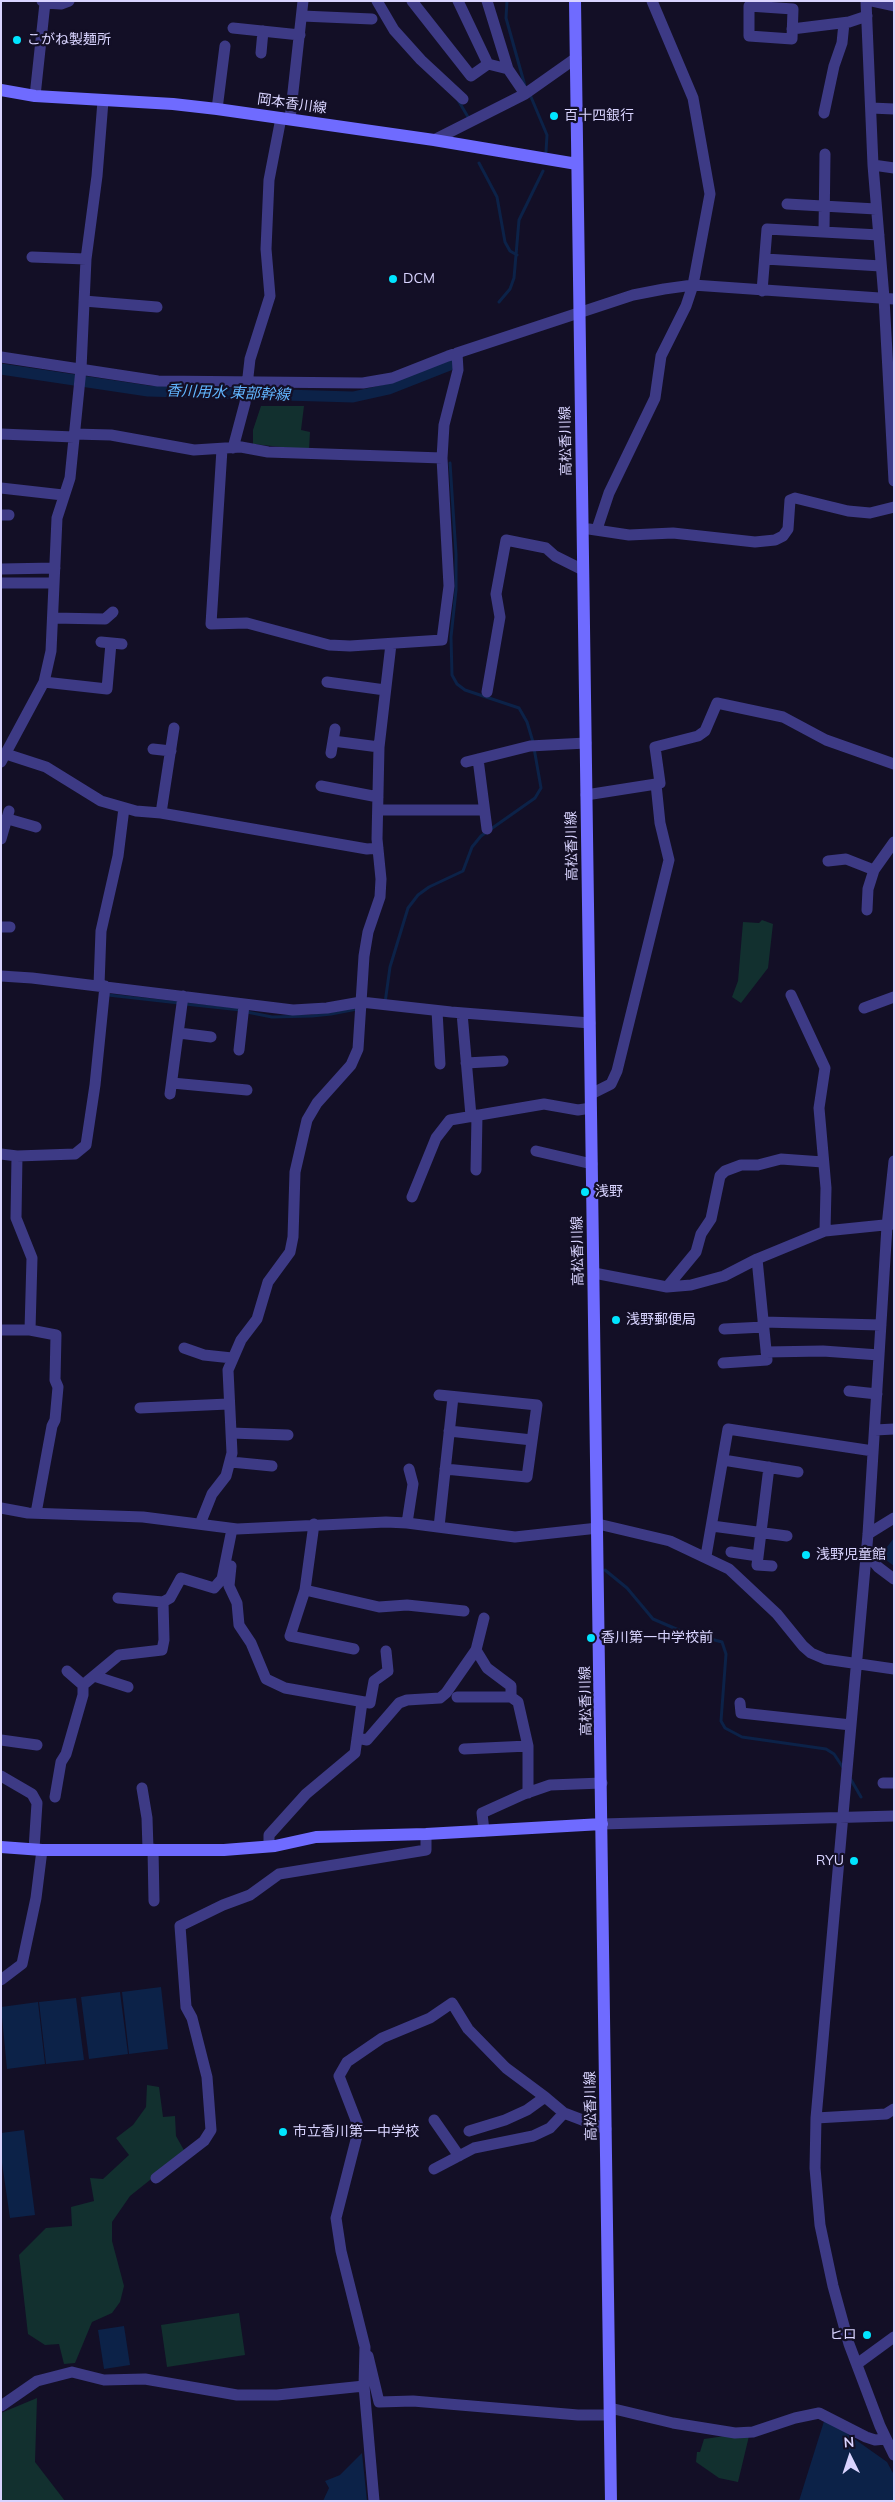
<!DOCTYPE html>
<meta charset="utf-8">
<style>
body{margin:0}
#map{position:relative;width:895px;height:2502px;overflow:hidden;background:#130f26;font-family:Mulish,sans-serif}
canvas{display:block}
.frame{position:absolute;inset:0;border:2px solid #d9d4ff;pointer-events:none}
.north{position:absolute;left:825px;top:2432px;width:50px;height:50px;-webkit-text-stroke:4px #130f26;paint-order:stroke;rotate:356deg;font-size:14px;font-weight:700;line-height:20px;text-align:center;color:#d9d4ff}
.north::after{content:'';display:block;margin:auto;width:18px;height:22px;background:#d9d4ff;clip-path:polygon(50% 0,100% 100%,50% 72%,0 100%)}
</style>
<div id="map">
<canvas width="895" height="2502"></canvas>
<div class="frame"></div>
<div class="north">N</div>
</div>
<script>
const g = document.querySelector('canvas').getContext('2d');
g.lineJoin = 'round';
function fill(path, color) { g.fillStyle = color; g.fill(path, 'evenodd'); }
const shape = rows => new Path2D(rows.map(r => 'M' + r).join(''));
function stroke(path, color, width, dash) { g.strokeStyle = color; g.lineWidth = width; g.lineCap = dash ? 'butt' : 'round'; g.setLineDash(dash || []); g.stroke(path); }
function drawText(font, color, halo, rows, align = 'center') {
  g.font = font + ' Mulish,"Noto Sans JP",sans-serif'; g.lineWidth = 4.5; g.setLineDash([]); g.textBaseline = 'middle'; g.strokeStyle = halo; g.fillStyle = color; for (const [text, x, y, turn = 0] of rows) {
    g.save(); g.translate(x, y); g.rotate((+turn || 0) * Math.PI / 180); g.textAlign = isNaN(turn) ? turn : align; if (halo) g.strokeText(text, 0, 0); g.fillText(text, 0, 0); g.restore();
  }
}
const green = shape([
 [261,406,304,406,301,430,310,432,309,450,253,444,253,430],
 [762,920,773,924,768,968,741,1003,732,997,738,981,743,922,759,923],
 [147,2085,159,2087,163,2117,175,2116,176,2136,185,2152,130,2196,112,2222,112,2241,124,2286,120,2302,112,2313,92,2322,75,2363,64,2364,59,2344,45,2345,28,2334,19,2255,46,2228,72,2226,71,2207,94,2201,90,2178,103,2179,129,2155,116,2138,133,2125,146,2107],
 [239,2313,245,2355,167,2367,161,2325],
 [37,2398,35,2462,65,2501,1,2501,1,2413],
 [725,2436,749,2436,738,2482,719,2478,696,2462,697,2452,700,2452,704,2439]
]);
const water = shape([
 [894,1538,894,1566,886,1560,883,1552],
 [161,1987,168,2049,129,2054,122,1992],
 [120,1992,128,2054,89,2059,81,1997],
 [76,1998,84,2060,46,2064,39,2002],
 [38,2002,45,2064,7,2069,1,2007],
 [24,2130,35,2215,10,2218,1,2156,1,2133],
 [124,2326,130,2365,104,2369,98,2330],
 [825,2418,887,2462,894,2475,894,2500,799,2501],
 [362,2453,367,2501,323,2501,329,2488,325,2481,340,2475]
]);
const stream = shape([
 [507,1,506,18,525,86],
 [531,97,547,135,546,152],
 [458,100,468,117],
 [479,163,497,197,505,242,510,251,517,255],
 [499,302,510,289,514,278,519,220,543,171],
 [450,463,456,554,456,590,451,637,452,675,457,684,465,690,519,708,527,722,533,742],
 [108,995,179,1003],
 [385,1003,390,967,408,908,418,895,429,887,463,871,472,847,481,836,535,798,541,788,534,748],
 [185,1004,241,1010],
 [247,1012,272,1017,312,1016,331,1014,357,1009],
 [605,1570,627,1588,653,1619,681,1631,722,1642,726,1654,721,1721,725,1728,742,1737,826,1749,834,1754,844,1769],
 [850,1778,861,1797]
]);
const canal = shape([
 [1,369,148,391,353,397,389,389,450,365]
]);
const street = shape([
 [377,1,394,30,421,60,463,99],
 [412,1,471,76,488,64],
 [458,1,488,64,508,69],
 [487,1,508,69,525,94],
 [866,1,873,165,884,298,894,481],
 [871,1,894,6],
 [45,3,61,4,69,1],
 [749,6,793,9,792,39,749,36,749,6],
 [302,16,372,19],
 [233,28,300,35],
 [792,29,849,22,867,16],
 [261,53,263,31],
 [35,96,45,3,42,1],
 [871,108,894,109],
 [217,109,225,46],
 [824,113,834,66,842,43,844,23],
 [290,119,303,1],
 [434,140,525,94,576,58],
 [873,165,894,168],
 [787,204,876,209],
 [824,231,825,154],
 [32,257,86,259],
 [765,259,881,266],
 [762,291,767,229,879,235],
 [84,301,157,307],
 [1,357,158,381,363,383,392,378,448,356,633,295,664,289,693,285,894,299],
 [1,434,74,437],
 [74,434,111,435,194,450,241,447,268,452,442,458],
 [233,448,245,403,250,359,270,296,266,249,269,180,281,118],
 [222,449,211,624,247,623,329,645,350,646,442,640,449,586,442,458,444,425,458,370,457,353],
 [1,488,63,495],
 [1,515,9,515],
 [589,529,629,535,673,533,755,542,775,540,783,536,788,529,790,500,795,498,848,511,870,513,894,507],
 [597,529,609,493,655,398,661,356,686,306,693,285,710,194,693,98,652,1],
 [1,569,55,568],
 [1,583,54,583],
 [53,618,105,619,113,612],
 [101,642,122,644],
 [44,682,107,689,111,643],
 [327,682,385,690],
 [487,692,500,617,496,594,506,540,546,548,555,556,583,570],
 [333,741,379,747],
 [153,749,171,751],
 [331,753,335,729],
 [1,756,6,754,46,767,101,801,136,811,161,813,367,849,378,848],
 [478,759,487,829],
 [1,762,44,682,51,651,57,518,70,478,81,369,86,259,97,176,103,101],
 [466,762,530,746,586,743],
 [656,784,660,783,655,747,698,736,705,731,717,703,783,717,826,740,894,764],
 [321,786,378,797],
 [586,795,656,784,660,823,669,860,617,1071,611,1084,591,1094],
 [378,810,484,810],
 [161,813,174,728],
 [8,819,36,827],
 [1,839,9,811],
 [828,861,846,859,874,870],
 [867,910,868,889,874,870,894,842],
 [1,927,10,927],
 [1,976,32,978,293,1010,327,1008,361,1002,451,1012,590,1023],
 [99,985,101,931,118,856,124,808],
 [791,995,825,1068,819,1108,826,1188,825,1231],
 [864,1008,894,997],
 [437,1011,440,1064],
 [462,1013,471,1116],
 [179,1033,211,1037],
 [239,1050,244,1005],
 [466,1063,503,1061],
 [172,1083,247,1090],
 [170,1094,183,996],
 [536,1151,592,1164],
 [1,1154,17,1156,75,1154,86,1145,95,1085,105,986],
 [17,1156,16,1218,32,1258,30,1330],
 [894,1161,887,1226,868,1534,816,2118,815,2168,820,2225,833,2286,849,2344,880,2426,894,2455],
 [476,1170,477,1115],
 [412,1197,436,1138,450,1120,544,1104,578,1110,591,1108],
 [594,1273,667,1287,691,1285,724,1276,757,1259,825,1231,894,1224],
 [667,1287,696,1252,701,1234,711,1219,720,1176,725,1171,741,1165,758,1165,781,1159,823,1162],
 [763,1322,881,1325],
 [724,1329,764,1327],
 [1,1330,30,1330,56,1335,55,1380,58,1387,55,1420,52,1426,36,1513],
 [184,1348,204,1355,232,1358],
 [766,1352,823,1351,879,1355],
 [723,1363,767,1360,757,1259],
 [849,1391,877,1394],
 [439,1395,537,1405,527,1477,445,1469],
 [140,1408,228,1404],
 [875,1430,894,1429],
 [449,1431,532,1440],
 [231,1433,288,1435],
 [723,1460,798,1472],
 [231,1462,272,1466],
 [769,1467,757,1565,772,1566],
 [1,1508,28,1513,143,1517,237,1529,386,1522,407,1523,515,1537,598,1528],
 [407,1523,413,1484,409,1469],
 [200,1524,212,1494,226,1476,232,1453,228,1370,241,1340,257,1319,268,1282,290,1252,293,1237,295,1172,307,1120,317,1103,351,1065,358,1049,364,956,368,932,380,897,381,879,377,839,379,747,391,644],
 [314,1524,305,1590,290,1636,354,1649],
 [598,1524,670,1541,729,1569,777,1614,803,1646,811,1653,825,1659,894,1669],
 [712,1526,787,1536],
 [439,1527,453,1397],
 [868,1534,894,1518],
 [731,1552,758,1556],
 [867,1554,878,1567,894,1579],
 [706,1556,728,1429,873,1451],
 [231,1566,229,1586,237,1603,239,1625,251,1643,266,1679,285,1688,370,1703,374,1681,388,1671,386,1651],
 [305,1590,379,1607,407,1605,464,1611],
 [118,1598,163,1602],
 [476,1650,487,1668,511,1686,511,1697],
 [67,1671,83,1685],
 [94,1676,128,1687],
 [457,1697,511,1697,518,1702,528,1746,528,1793],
 [740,1703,741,1713,851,1725],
 [357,1738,367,1740,399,1703,407,1700,440,1698,446,1693,476,1650,484,1618],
 [1,1740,37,1745],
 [464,1749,528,1746],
 [1,1776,32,1794,37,1803,34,1849],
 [883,1783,894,1783],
 [142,1788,147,1818,148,1849],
 [55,1797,61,1762,66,1754,83,1695,83,1685,119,1655,162,1650,164,1640,163,1602,170,1598,181,1578,214,1588,222,1579,232,1529],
 [602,1824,894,1816],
 [484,1831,482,1813,524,1794,550,1785,602,1783],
 [269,1846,269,1835,306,1794,355,1753,362,1702],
 [153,1849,154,1901],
 [1,1980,22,1964,36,1898,42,1850],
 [816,2118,886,2114,894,2109],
 [434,2120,459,2156],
 [469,2131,505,2120,527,2110,545,2097],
 [434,2169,474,2148,533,2136,550,2128,564,2113],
 [156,2178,204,2141,211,2130,207,2077,192,2018,186,2007,180,1926,223,1905,250,1895,279,1874,426,1850,426,1834],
 [368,2356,379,2402,413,2401,578,2415,610,2415],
 [857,2364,894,2337],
 [1,2406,37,2381,72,2372,104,2380,145,2379,237,2395,277,2395,364,2386],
 [610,2408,673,2423,735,2433,753,2432,795,2418,819,2413,866,2437,875,2440,886,2439],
 [374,2501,364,2386,365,2347,341,2251,336,2218,359,2128,339,2076,347,2062,382,2038,430,2018,452,2003,468,2029,506,2068,545,2097,564,2113,606,2129]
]);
const secondary = shape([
 [575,1,611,2501],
 [1,90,35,96,173,104,217,109,434,140,577,164],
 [1,1847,42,1850,224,1850,275,1846,316,1837,426,1834,602,1824]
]);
const markers = [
 [17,40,5,"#00e5ff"],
 [554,116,5,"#00e5ff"],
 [393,279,5,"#00e5ff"],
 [585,1192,5,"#00e5ff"],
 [616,1320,5,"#00e5ff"],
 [806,1555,5,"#00e5ff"],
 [591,1638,5,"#00e5ff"],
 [854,1861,5,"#00e5ff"],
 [283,2132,5,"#00e5ff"],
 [867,2335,5,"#00e5ff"]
];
const poiNames = [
 ["こがね製麺所",27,40],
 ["百十四銀行",564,116],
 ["DCM",403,279],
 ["浅野",595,1192],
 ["浅野郵便局",626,1320],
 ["浅野児童館",816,1555],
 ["香川第一中学校前",601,1638],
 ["RYU",844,1861,"right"],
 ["市立香川第一中学校",293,2132],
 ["ヒロ",857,2335,"right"]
];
const streetNames = [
 ["岡本香川線",292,104,8],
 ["高松香川線",566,441,-91],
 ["高松香川線",572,846,-91],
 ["高松香川線",578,1251,-91],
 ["高松香川線",586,1701,-91],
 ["高松香川線",591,2106,-91]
];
const waterNames = [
 ["香川用水 東部幹線",228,393,2]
];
fill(green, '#12302f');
fill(water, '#0c2248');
stroke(stream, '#0c2248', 3);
stroke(canal, '#0c2248', 11);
stroke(street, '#3d3a85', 11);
stroke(secondary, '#6f6bff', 12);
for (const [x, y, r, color] of markers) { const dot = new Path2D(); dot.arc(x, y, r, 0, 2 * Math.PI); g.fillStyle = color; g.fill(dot); stroke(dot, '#130f26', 2); }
drawText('14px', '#d9d4ff', '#130f26', poiNames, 'left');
drawText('14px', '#d9d4ff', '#130f26', streetNames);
drawText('italic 15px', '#62b6ff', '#130f26', waterNames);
</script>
